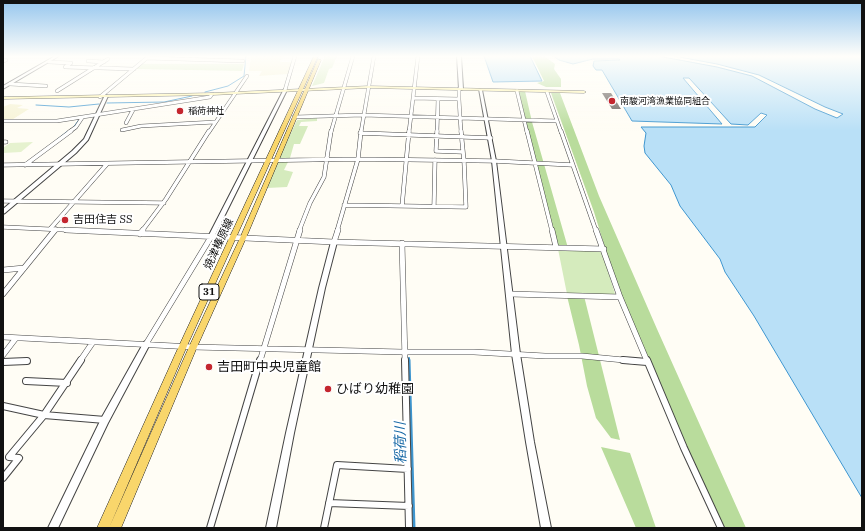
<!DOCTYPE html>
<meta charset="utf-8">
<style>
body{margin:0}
#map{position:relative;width:865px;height:531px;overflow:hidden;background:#fffdf5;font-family:"IBM Plex Serif",serif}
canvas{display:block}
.frame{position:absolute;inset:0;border:4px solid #111;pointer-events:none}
</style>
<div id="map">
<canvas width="865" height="531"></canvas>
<div class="frame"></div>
</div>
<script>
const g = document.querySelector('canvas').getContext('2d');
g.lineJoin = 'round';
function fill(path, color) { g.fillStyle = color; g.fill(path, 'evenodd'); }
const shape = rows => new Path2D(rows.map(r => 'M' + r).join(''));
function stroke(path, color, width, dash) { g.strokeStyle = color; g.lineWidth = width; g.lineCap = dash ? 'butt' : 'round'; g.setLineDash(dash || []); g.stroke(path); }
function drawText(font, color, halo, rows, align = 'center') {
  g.font = font + ' "IBM Plex Serif","Noto Sans JP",serif'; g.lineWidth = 4; g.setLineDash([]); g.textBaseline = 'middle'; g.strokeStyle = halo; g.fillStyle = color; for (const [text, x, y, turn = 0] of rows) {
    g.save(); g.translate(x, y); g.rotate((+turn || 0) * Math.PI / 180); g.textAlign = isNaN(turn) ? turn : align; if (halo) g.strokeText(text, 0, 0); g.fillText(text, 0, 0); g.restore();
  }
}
const farmland = shape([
 [251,56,284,56,282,57,280,62,293,62,288,74,259,76,262,71,249,71],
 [10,104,23,105,17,108,29,109,10,121,3,120,3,107]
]);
const green = shape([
 [325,56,337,56,332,68,329,69,324,83,312,86],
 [141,64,244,64,242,71,135,69],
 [317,118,317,121,301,122,299,126,308,126,300,144,294,144,290,158,279,159,297,120],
 [278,162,288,162,284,170,293,172,287,187,267,188],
 [558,249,602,251,615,294,567,294]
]);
const forest = shape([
 [532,56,544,56,555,64,554,69,561,79,561,87,546,87,537,83,544,81],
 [517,91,525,91,532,122,568,248,556,247],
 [551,93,560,93,599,196,657,329,746,528,722,528,620,297,594,212],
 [567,296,584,296,620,440,611,438,596,418,587,386,579,345],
 [601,447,630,453,656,528,636,528]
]);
const pitch = shape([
 [33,142,21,152,3,153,3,148,10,143]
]);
const water = shape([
 [484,56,530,56,542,81,493,82,484,56],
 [553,56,658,56,717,67,752,76,815,109,837,118,843,114,825,107,759,75,717,64,674,56,862,56,862,498,754,316,725,272,720,259,680,206,671,185,645,153,644,146,646,133,641,127,755,127,767,115,761,113,748,125,731,124,689,78,683,78,722,124,632,121,602,70,596,70,593,66,594,61,620,60,619,59,593,59,573,64,559,60,553,56]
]);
const streamFar3 = shape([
 [205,92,228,86,244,76,246,56],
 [107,103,164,102,192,96],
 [36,105,69,107,99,104],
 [73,128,80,118]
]);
const streamFar2 = shape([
 [57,140,67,132]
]);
const streamFar1 = shape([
 [409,358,409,361]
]);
const stream = shape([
 [409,360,414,528]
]);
const building = shape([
 [602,93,611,93,621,109,612,109]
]);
const minorFar3 = shape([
 [147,58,243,61],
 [3,60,6,60,3,61],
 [88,61,104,62],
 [49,62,71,63,65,67,134,69],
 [10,84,46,86],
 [459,89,459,99],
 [285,90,295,56],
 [57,91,108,59],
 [517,91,527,132],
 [547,92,561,132],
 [100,97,148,57],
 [413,98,459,99,461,132],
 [294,117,363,115,557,121],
 [3,121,57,121,210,97,212,94],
 [126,123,133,110],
 [122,130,141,126,215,122],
 [69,132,76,127,82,118],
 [209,132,247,76],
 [331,132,353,56],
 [361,132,374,56],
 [409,132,418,56],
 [437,132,438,99]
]);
const minorFar2 = shape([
 [437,131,436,151,463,152],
 [527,131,552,231],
 [561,131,596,231],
 [360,133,491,138],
 [3,142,6,142],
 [3,165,358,159,494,161,573,165],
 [25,165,71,131],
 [3,201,164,203],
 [344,205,466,207,464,161,461,131],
 [434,205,435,160],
 [402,206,409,131],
 [3,227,88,231],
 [50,229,107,164],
 [54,231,56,229],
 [142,231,166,199,209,131],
 [299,231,310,203,324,177,331,131],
 [337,231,358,159,361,131]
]);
const minorFar1 = shape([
 [66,230,334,242,604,249],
 [552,230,556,247],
 [596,230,620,297,647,361],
 [140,234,143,230],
 [334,242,338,230],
 [402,243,405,361],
 [3,270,24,268],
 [3,294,55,230],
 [510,294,620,297],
 [3,337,193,347,403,352,474,352,545,356,582,356,634,361],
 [146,344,211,237],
 [3,355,16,338],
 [80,361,93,342],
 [260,361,300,230]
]);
const minor = shape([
 [405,360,409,528],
 [623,360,647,362],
 [647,360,684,448,721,528],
 [3,362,27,361],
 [26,381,67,383],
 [3,406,44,415,105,420],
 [3,478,19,458,9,457,44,415,81,360],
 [329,503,409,506],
 [210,528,260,360],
 [324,528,337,465,408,469]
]);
const tertiary = shape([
 [55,56,59,56,3,89,3,86,55,56],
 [457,56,461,56,463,89,461,90,459,89,457,56],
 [284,89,287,90,214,237,213,238,209,238,208,237,284,89],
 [479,89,482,90,496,161,520,354,534,442,551,528,541,528,526,442,512,354,492,161,479,89],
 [105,95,108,96,88,140,76,153,5,213,3,214,3,209,72,151,84,139,105,95],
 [334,240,337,242,325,288,294,433,276,528,266,528,286,433,319,288,331,242,334,240],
 [146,341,148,342,150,344,108,423,58,528,48,528,102,417,144,342,146,341]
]);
const secondary = shape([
 [369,86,584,91,586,92,584,93,369,88,212,95,3,99,3,97,212,93,369,86]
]);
const primary = shape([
 [314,56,318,56,187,346,109,528,97,528,179,346,314,56],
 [318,59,321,60,246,238,197,347,121,528,109,528,189,347,240,238,318,59]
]);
const markers = [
 [612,101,4,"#c4262e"],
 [180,111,4,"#c4262e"],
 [65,220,4,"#c4262e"],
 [209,367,4,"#c4262e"],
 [328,389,4,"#c4262e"]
];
const farPoinames = [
 ["南駿河湾漁業協同組合",620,101],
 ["稲荷神社",188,111]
];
const shields = [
 [209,292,20]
];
const shieldNames = [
 ["31",209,292]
];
const poiNames = [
 ["吉田住吉 SS",73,220]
];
const streetNames = [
 ["焼津榛原線",219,244,-65]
];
const nearPoinames = [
 ["吉田町中央児童館",217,367],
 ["ひばり幼稚園",336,389]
];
const nearWaternames = [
 ["稻荷川",401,443,-91]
];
fill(farmland, '#f6f3d4');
fill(green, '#d5ebbd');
fill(forest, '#b9dc9c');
fill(pitch, '#e6f2cf');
fill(water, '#b9e0f7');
stroke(water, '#3f96cf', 1);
stroke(streamFar3, '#3f96cf', 1);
stroke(streamFar2, '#3f96cf', 1.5);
stroke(streamFar1, '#3f96cf', 2);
stroke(stream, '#3f96cf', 3);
fill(building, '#5a524d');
stroke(minorFar3, '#444', 4);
stroke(minorFar2, '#444', 4.5);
stroke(minorFar1, '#444', 6);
stroke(minor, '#444', 8);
stroke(tertiary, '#444', 2);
stroke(secondary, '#333', 1);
stroke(primary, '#222', 1);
stroke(minorFar3, '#fff', 3);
stroke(minorFar2, '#fff', 3.5);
stroke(minorFar1, '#fff', 5);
stroke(minor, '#fff', 6);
fill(tertiary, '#fff');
fill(secondary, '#fff6b0');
fill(primary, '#f9d66b');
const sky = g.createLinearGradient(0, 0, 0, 131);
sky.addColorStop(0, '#95c6ee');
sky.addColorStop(0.43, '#fffefa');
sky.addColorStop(1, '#fffefa00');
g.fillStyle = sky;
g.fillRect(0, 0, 865, 131);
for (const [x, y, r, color] of markers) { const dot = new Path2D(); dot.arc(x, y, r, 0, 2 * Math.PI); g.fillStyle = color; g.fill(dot); stroke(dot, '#fff', 1.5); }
drawText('9px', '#111', '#fff', farPoinames, 'left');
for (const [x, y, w] of shields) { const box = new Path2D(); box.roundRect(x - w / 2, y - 8, w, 16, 3); g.fillStyle = '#fff'; g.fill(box); stroke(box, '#111', 1); }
drawText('bold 10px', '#111', null, shieldNames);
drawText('11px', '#111', '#fff', poiNames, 'left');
drawText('11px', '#111', '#fff', streetNames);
drawText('13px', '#111', '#fff', nearPoinames, 'left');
drawText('italic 14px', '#1768a6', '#fff', nearWaternames);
</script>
